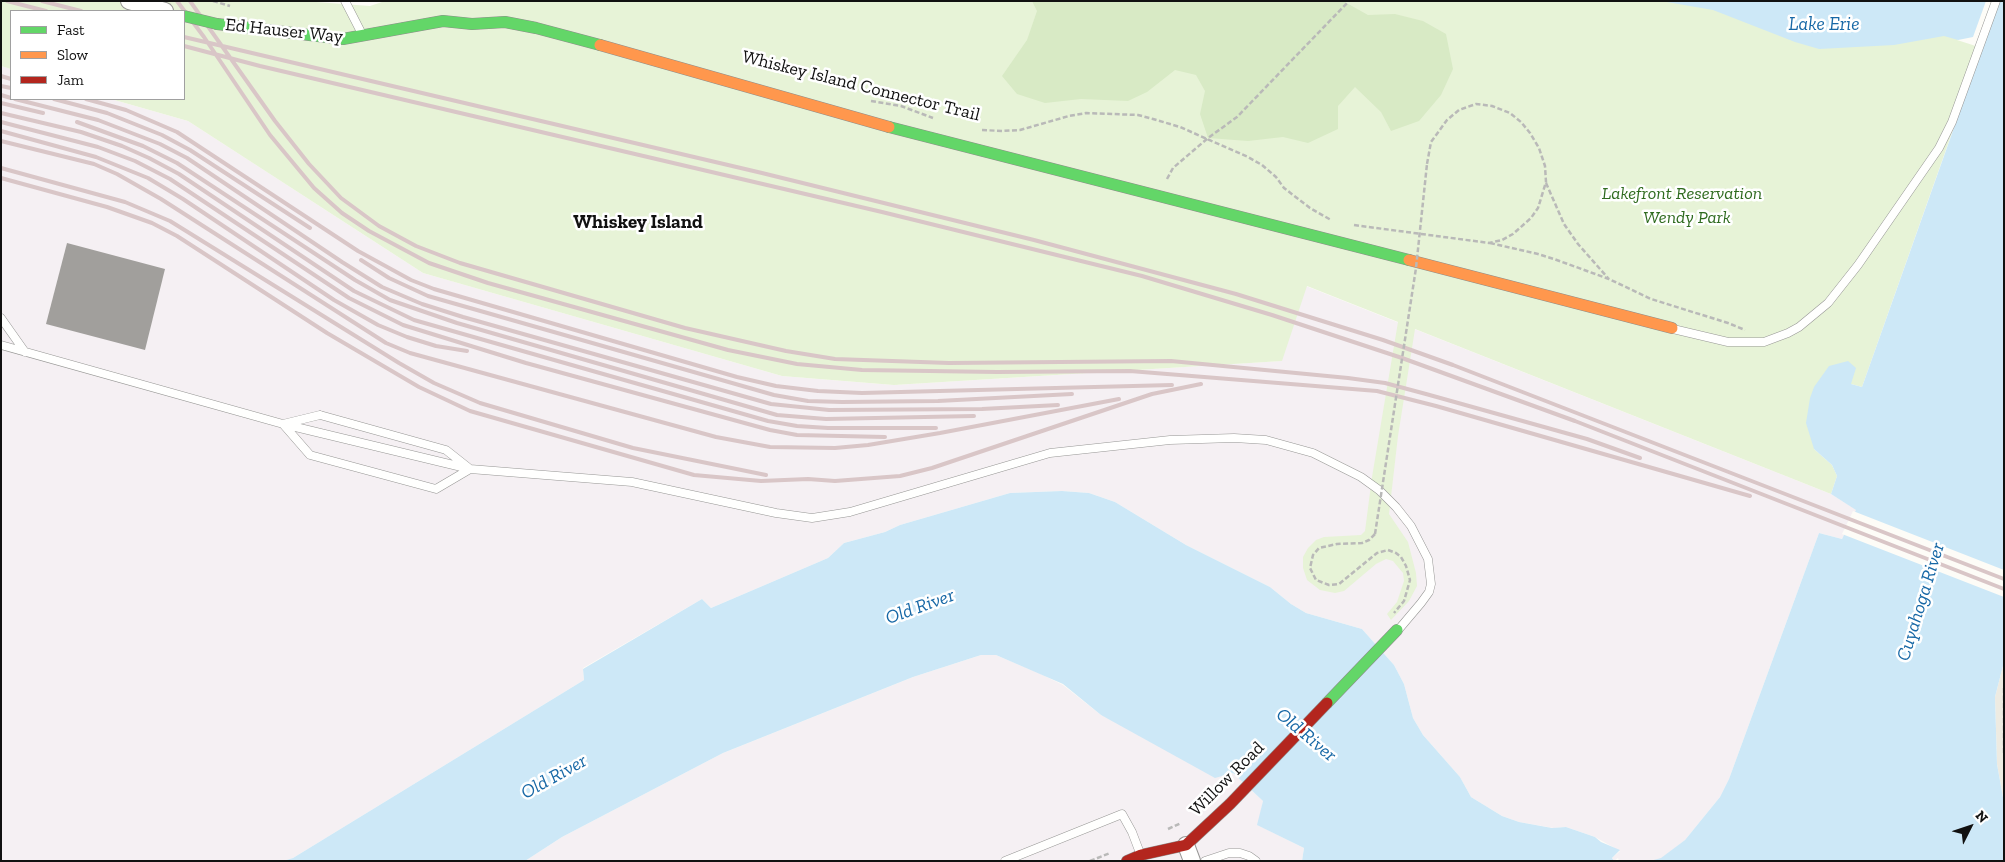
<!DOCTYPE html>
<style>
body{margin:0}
#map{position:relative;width:2005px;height:862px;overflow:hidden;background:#fdfcf7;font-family:"Zilla Slab",serif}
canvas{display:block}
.frame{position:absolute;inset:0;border:2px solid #111;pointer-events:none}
.legend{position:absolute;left:10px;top:10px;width:175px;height:90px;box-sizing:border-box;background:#fff;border:1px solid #a0a0a0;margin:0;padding:6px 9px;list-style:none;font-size:15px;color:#111}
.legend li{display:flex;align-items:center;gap:10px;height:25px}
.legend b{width:25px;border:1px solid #a0a0a0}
.north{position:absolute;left:1945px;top:802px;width:50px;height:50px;-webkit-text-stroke:4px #fff;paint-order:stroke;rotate:49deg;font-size:14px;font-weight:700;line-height:20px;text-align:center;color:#111}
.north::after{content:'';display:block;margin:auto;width:18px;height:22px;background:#111;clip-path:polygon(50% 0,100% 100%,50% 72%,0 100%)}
</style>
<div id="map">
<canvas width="2005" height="862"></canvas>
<div class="frame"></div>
<ul class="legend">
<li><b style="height:6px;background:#63d668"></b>Fast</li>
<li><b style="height:6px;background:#ff974d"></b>Slow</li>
<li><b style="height:6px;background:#b3261e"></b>Jam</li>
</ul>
<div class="north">N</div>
</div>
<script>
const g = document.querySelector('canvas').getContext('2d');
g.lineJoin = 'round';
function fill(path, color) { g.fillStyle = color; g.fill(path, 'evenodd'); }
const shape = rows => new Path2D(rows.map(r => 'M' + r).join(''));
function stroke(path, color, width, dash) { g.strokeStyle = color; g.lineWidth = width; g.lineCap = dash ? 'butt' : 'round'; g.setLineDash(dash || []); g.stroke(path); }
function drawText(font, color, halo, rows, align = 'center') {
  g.font = font + ' "Zilla Slab",serif'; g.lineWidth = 5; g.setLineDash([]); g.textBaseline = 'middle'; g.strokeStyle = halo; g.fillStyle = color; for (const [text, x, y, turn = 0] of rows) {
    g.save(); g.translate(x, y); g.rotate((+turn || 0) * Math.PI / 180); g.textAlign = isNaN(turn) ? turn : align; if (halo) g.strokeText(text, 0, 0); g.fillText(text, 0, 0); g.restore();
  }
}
const industrial = shape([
 [1,66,11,69,11,99,111,99,188,121,423,273,782,376,894,385,1281,361,1306,286,1831,494,1857,510,1842,539,1819,533,1729,779,1720,797,1685,840,1661,859,1650,861,1619,861,1618,858,1614,861,1612,858,1620,851,1595,837,1566,827,1553,828,1519,822,1502,816,1471,797,1460,777,1423,735,1413,718,1404,684,1394,665,1362,629,1306,613,1291,604,1270,587,1186,545,1115,502,1089,493,1062,491,1010,493,900,525,885,532,844,543,828,558,711,608,702,599,583,668,584,680,293,858,283,861,1,861],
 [981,655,996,655,1041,674,1063,685,1101,715,1233,773,1263,801,1258,825,1304,848,1302,861,525,861,562,837,723,753,913,677]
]);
const green = shape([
 [1,1,303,1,370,6,385,1,1973,1,1957,40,1982,48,1862,387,1851,384,1814,449,1832,465,1837,476,1831,494,1415,329,1398,436,1389,514,1408,542,1416,573,1417,586,1409,601,1391,620,1387,614,1397,602,1404,581,1403,573,1393,561,1386,559,1376,564,1344,591,1335,593,1320,590,1307,580,1303,568,1303,557,1308,548,1316,540,1324,537,1361,535,1365,531,1372,477,1398,322,1307,286,1282,361,894,385,782,376,423,273,188,121,111,99,184,99,184,11,11,11,11,69,1,66]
]);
const forest = shape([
 [1032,1,1343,1,1368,15,1395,14,1423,21,1446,34,1453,69,1441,95,1419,121,1391,131,1381,112,1355,87,1338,106,1338,129,1308,143,1283,137,1248,141,1208,138,1200,114,1205,91,1196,75,1175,70,1147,92,1128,101,1081,99,1045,103,1017,94,1002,76,1027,40,1037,11]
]);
const plaza = shape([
 [2004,662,2004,803,1997,764,1995,697]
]);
const water = shape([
 [1661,1,1986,1,1973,37,1958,40,1944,36,1894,45,1819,49,1795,42,1713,10],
 [1999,1,2004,1,2004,662,1995,697,1997,764,2004,803,2004,861,1650,861,1661,858,1685,840,1720,797,1729,779,1819,533,1842,539,1856,510,1831,494,1837,476,1832,465,1814,449,1806,423,1810,398,1814,387,1829,366,1848,361,1856,368,1851,384,1862,387],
 [1062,491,1089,493,1115,502,1186,545,1270,587,1291,604,1306,613,1362,629,1394,665,1404,684,1413,718,1423,735,1460,777,1471,797,1502,816,1519,822,1552,828,1566,827,1595,837,1601,842,1620,850,1612,858,1614,861,1302,861,1304,848,1257,825,1263,801,1233,773,1215,778,1101,715,1063,684,996,655,981,655,913,677,723,753,562,837,525,861,283,861,293,858,584,680,583,669,702,599,711,608,828,558,844,543,885,532,900,525,1010,493]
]);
const pier = shape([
 [1853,511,2004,570,2004,597,1842,534]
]);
const building = shape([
 [67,243,165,269,145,350,46,324]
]);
const path = shape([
 [213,1,230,6],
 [871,101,901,106,933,118],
 [982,130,1002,131,1020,130,1069,116,1086,113,1138,115,1153,119,1180,127,1248,157,1262,165,1276,177,1284,188,1310,208,1331,220],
 [1167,179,1173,168,1208,138,1237,117,1349,1],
 [1546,183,1564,224,1578,244,1608,278],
 [1354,225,1489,243,1502,240,1513,234,1531,218,1538,208,1546,182,1545,166,1539,148,1530,133,1521,122,1510,113,1492,106,1476,104,1459,110,1447,120,1431,142,1427,164],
 [1490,243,1538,254,1554,259,1609,279,1651,299,1728,323,1745,330],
 [1375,534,1369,540,1362,543,1337,544,1319,548,1313,555,1310,568,1316,580,1329,585,1339,584,1377,553,1388,550,1396,553,1401,557,1406,566,1410,580,1404,601,1394,613],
 [2004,688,2004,755],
 [1168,829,1181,823],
 [1090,861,1110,853]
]);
const lane = shape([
 [345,1,362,34],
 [1,318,25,352],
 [1673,329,1728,342,1764,342,1788,333,1799,327,1828,303,1858,265,1939,148,1952,122,1996,1],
 [1,345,283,424,470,469,632,482,776,513,812,518,850,512,1050,453,1170,440,1234,438,1266,440,1313,453,1361,477,1379,490,1396,507,1411,526,1428,559,1431,584,1429,592,1421,603,1399,629],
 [320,415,446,450,470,469,436,489,310,455,283,424,320,415],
 [1005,861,1122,814,1132,832,1140,853],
 [1205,861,1229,853,1240,853,1249,856,1256,861]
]);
const street = shape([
 [129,1,165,11],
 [1186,845,1192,861]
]);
const fast = shape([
 [217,24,343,39,443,21,472,24,505,22,536,28,600,45],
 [889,127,1409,260],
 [1327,703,1397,630]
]);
const slow = shape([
 [600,45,889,127],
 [1409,260,1672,328]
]);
const jam = shape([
 [1127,861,1141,855,1186,845,1230,804,1327,703]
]);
const rail = shape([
 [7,1,46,11],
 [42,1,81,11],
 [177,1,204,37,270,135,314,188,342,213,369,231,429,263,488,283,728,350,797,364,862,370,997,372,1130,371,1377,391,1436,406,1750,496],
 [190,1,275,121,309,164,341,198,379,226,416,246,460,263,685,328,786,351,835,359,949,363,1171,361,1348,378,1385,383,1426,394,1587,439,1640,458],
 [184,37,762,173,1034,240,1236,294,1383,340,1453,365,2004,579],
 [184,46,260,66,882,212,1142,276,1272,315,1402,358,1575,421,2004,589],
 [1,76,11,79],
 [1,86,11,88],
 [1,95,11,98],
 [15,99,98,120,160,144,187,158,342,262,382,287,422,304,463,317,771,404,829,410,982,409,1058,405],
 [54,99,107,113,162,135,190,150,310,228],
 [86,99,126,110,177,132,358,251,411,280,434,289,737,377,776,386,818,391,862,393,1172,385],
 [1,103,43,113],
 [1,113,81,132,122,146,149,158,179,174,354,291,414,320,768,421,797,426,828,428,936,428],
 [1,122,98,147,135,161,170,179,349,298,403,325,526,363,770,430,797,435,885,437],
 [77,122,143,146,177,163,355,280,390,300,457,323,777,415,826,419,974,416],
 [1,131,96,157,148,178,183,199,334,300,378,325,407,337,436,346,467,351],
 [1,141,94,164,117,174,161,199,386,343,410,353,716,437,770,447,835,448,868,445,940,433,1119,399],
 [1,168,125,202,170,221,399,363,434,383,480,403,633,448,766,475],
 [1,178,107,207,152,223,177,236,327,333,419,387,470,411,694,475,761,481,808,479,835,481,900,476,932,468,1152,394,1201,384],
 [361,260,389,278,428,296,774,395,808,401,842,402,938,401,1072,394]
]);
const pathBridge = shape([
 [1375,534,1416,268,1427,164]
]);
const fastBridge = shape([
 [184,16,217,24]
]);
const streetNames = [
 ["Ed Hauser Way",284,31,6],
 ["Whiskey Island Connector Trail",861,86,14],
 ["Willow Road",1227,779,-45]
];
const parkNames = [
 ["Lakefront Reservation",1682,194],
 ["Wendy Park",1687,218]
];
const waterNames = [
 ["Lake Erie",1824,25],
 ["Cuyahoga River",1921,602,-73],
 ["Old River",920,607,-20],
 ["Old River",1306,735,40],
 ["Old River",554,777,-29]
];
const neighbourhoodNames = [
 ["Whiskey Island",638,223]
];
fill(industrial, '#f5f0f3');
fill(green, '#e7f3d7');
fill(forest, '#d8eac5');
fill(plaza, '#edebe2');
fill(water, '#cde8f7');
fill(pier, '#fdfcf7');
fill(building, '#a19f9c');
stroke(lane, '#979795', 9);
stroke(street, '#979795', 18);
stroke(fast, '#8e8d8b', 12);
stroke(slow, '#8e8d8b', 12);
stroke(jam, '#8e8d8b', 12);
stroke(path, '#b9b9b8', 2.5, [5, 2.5]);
stroke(lane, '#fffffe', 8);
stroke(street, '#fffffe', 16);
stroke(fast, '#63d668', 11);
stroke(slow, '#ff974d', 11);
stroke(jam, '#b3261e', 11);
stroke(rail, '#d9c6c7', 4);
stroke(fastBridge, '#8e8d8b', 12, []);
stroke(pathBridge, '#b9b9b8', 2.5, [5, 2.5]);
stroke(fastBridge, '#63d668', 11);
drawText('18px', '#111', '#fff', streetNames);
drawText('italic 18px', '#2f6b1f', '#fff', parkNames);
drawText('italic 19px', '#1768a6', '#fff', waterNames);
drawText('bold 19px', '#111', '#fff', neighbourhoodNames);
</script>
